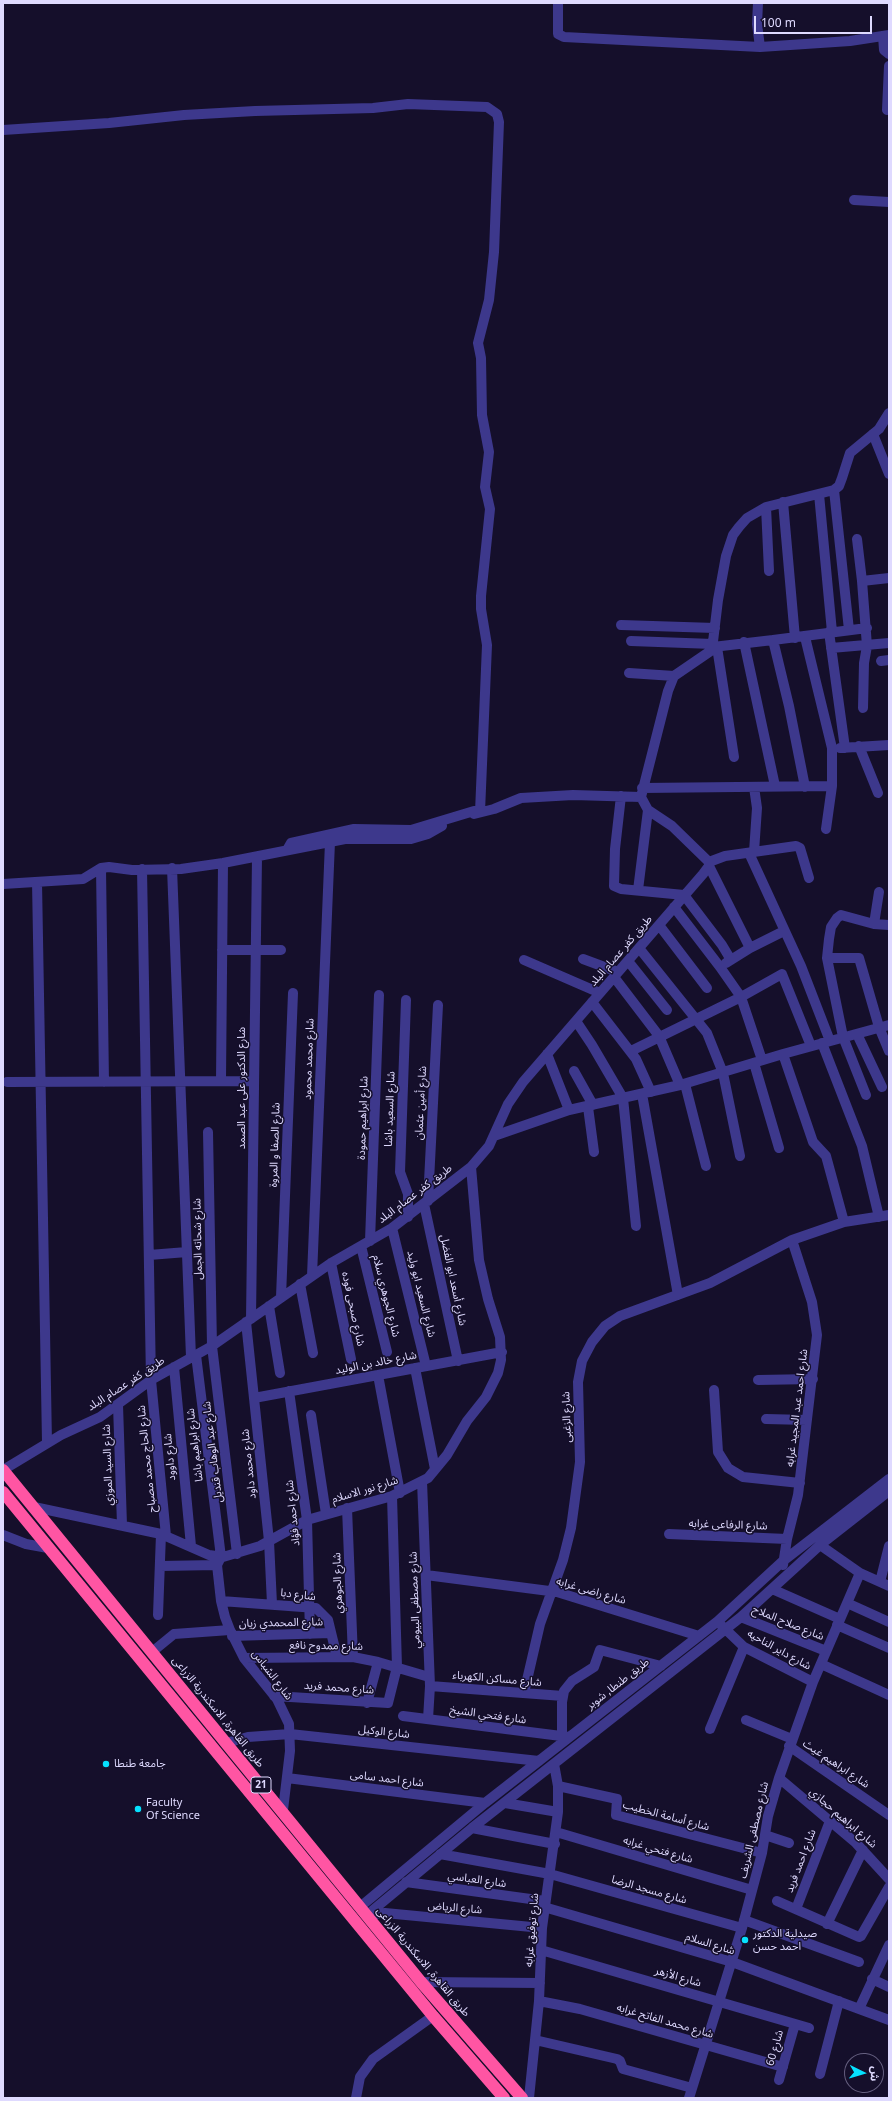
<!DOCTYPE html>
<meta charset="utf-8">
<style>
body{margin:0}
#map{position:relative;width:892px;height:2101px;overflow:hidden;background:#150f2b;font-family:"Noto Sans","Noto Sans Arabic",sans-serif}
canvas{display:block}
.frame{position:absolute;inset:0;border:4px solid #dfdaff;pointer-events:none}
.north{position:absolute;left:844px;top:2053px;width:40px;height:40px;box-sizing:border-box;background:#150f2b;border:1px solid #666080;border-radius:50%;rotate:95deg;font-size:11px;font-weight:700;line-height:16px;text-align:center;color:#dfdaff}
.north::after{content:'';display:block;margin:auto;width:14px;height:18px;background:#06e1ff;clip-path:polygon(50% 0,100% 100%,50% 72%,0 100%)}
.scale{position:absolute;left:754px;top:16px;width:118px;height:18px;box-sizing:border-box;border:2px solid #dfdaff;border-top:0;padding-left:5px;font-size:12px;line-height:14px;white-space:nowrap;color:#dfdaff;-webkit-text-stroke:3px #150f2b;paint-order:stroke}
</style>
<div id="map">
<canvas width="892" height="2101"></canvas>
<div class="frame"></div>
<div class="north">ش</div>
<div class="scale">100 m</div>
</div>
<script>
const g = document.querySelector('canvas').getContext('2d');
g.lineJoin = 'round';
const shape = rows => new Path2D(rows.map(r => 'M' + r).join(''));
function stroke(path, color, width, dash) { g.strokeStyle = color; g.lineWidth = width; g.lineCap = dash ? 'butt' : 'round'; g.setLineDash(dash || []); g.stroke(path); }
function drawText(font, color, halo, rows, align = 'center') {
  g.font = font + ' "Noto Sans","Noto Sans Arabic",sans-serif'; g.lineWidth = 3; g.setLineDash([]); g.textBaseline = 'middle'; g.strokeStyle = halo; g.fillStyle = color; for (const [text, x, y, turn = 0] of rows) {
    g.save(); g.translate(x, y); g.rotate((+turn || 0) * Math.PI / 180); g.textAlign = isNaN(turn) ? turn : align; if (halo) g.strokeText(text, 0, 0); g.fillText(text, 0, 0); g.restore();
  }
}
const minor = shape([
 [558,3,558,34,564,37,760,47,850,41,889,35],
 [758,3,757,24,760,47],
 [883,36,884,50,889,54],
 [887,110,889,66],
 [3,130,109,123,184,115,255,111,373,108,408,104,487,107,497,114,499,122,494,252,489,300,478,343,481,358,482,415,489,452,485,487,490,509,481,596,481,609,487,645,480,812,474,811,411,830,354,829,291,843,287,850],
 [854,200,889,202],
 [873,434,889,474],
 [834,490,849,630],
 [819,494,832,632],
 [783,502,795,638],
 [766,507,769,571],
 [857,539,862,581,889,578],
 [862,581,867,646,864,663,863,708],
 [621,625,715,628],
 [829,632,845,748],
 [805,637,832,748,832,786,826,829],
 [773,640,867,628],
 [631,641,713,644],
 [744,642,775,786],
 [713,647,773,640,789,706,805,787],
 [717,647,734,757],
 [831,648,889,643],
 [881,661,889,660],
 [629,673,674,676],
 [859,746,878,793],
 [840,748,889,745],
 [642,788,832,786],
 [621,796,615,849,614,886,621,889,684,895,722,945,731,960],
 [474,814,494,809,521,798,573,795,641,797],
 [754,852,757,808,754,787],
 [749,853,801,966,830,1041],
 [709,862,672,826,648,810,641,797,668,691,674,676,712,650,718,600,726,556,733,535,739,527,747,518,766,507,834,490,839,486,842,478,850,453,879,429,889,413],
 [709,862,725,856,796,846,800,848,809,878],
 [709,866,750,948],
 [101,868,104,1082],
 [172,868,191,1357],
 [142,869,151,1380,166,1536],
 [37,882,47,1443],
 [3,884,83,879,101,868,109,867,132,870,181,869,223,863,345,839,411,839,428,834,442,826],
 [638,890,648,810],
 [674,907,720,967,741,997,762,1060],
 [874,924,879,892],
 [659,925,707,988],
 [639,948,707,1033,723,1073,740,1156],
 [222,950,281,950],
 [827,958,859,958,879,1027,889,1051],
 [583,959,618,972],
 [524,960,600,993],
 [628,961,667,1010],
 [726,963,750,948,784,931],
 [614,977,659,1036,680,1085],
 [406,1000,400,1172,408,1194,408,1217],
 [592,1002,636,1059,651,1092],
 [576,1021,592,1045,623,1098,636,1226],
 [857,1034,882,1087],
 [822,1043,862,1146,879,1217],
 [631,1051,741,997,782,974,811,1046],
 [547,1054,569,1110],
 [783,1054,813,1142,826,1156,844,1222],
 [754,1063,779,1148],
 [574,1071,593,1105],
 [221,1081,223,863],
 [7,1082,254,1081],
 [685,1084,706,1166],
 [642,1094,678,1295],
 [866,1095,843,1037,827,958,829,939,831,927,837,918,841,915,874,924,889,925],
 [588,1107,594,1152],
 [208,1132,212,1346,237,1554],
 [494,1136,569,1110,680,1085,783,1054,889,1025],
 [428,1201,438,1005],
 [424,1204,458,1361],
 [392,1228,426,1366],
 [370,1241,379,995],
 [361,1246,387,1352],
 [149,1255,187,1252],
 [331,1263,351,1359],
 [312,1276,330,842],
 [300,1284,313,1353],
 [281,1297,293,993],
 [269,1306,280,1373],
 [251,1319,257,857],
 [246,1322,269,1541,272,1604],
 [196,1355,221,1557,217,1565,221,1601,225,1617,230,1630,244,1658,277,1699,289,1724,290,1751,283,1810],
 [174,1367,191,1546],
 [415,1368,435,1469],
 [378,1375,400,1493],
 [758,1380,813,1379],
 [714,1390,718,1452,728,1468,743,1477,800,1483],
 [289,1391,307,1520,310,1634],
 [254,1398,502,1352],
 [118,1405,122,1525],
 [311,1415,326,1514],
 [766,1419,807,1420],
 [3,1470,61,1435,100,1417,151,1380,212,1346,331,1263,392,1228,471,1167,489,1146,508,1104,523,1082,703,874,709,866,709,862],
 [422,1481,430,1686,428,1719],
 [34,1507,161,1534,209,1555,223,1557,260,1546,307,1520,392,1496,428,1478,447,1455,467,1421,486,1397,498,1373,501,1360,500,1337,488,1299,479,1260,471,1167],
 [347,1508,353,1657],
 [669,1534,787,1539],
 [3,1535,26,1544,48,1548],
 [820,1545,860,1573,889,1586],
 [783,1565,787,1539,798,1495,817,1335,812,1302,792,1240],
 [160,1566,217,1565],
 [426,1575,557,1592,699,1636],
 [880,1582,889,1546],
 [772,1589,840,1619],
 [221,1601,316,1608,328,1620,337,1657],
 [847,1603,889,1622],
 [158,1615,161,1534],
 [741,1617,826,1651],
 [720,1624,744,1647,813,1682],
 [837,1625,889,1648],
 [232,1636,331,1633],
 [152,1652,174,1634,230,1630],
 [244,1658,353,1657,378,1662,429,1677],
 [821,1664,889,1695],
 [430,1686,563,1696],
 [524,1693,540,1624,563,1560,571,1528,580,1462,578,1382,582,1361,592,1342,605,1326,620,1316,710,1283,792,1240,844,1222,889,1215],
 [274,1696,388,1703,397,1667,392,1496],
 [367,1703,378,1662],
 [403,1716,569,1737],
 [746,1720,792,1739],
 [710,1729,744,1647],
 [562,1738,562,1702,564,1691,572,1681,594,1667,600,1650,661,1666],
 [226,1743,248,1737,290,1734,539,1761],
 [789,1746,889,1815],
 [287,1778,485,1803],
 [779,1778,856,1843,889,1879],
 [558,1786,617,1799,616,1815,762,1853],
 [505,1803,558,1812],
 [472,1828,555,1844],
 [556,1832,752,1890],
 [765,1835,789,1843],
 [440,1854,550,1874,742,1928],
 [406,1882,545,1901],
 [777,1901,859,1937,861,1936,889,1887],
 [360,1907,485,1803,718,1621,783,1561,889,1479],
 [544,1907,732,1962,889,2020],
 [796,1909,830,1821],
 [367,1915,472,1828,741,1617,820,1545,889,1491],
 [367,1915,385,1913,542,1928],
 [744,1920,859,1962],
 [827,1924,863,1850],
 [541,1950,809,2028],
 [872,1979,889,1987],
 [421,1982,540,1983],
 [539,2001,580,2009,783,2067],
 [859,2009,889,1945],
 [535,2040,617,2059,620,2061,623,2069,692,2088],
 [820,2074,839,2001],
 [779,2080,795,2024],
 [356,2098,360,2077,373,2059,433,2016],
 [529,2098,539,2001,542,1928,558,1812,558,1786,554,1764],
 [689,2098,742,1928,762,1853,768,1816,779,1778,813,1682,860,1573]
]);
const highway = shape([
 [3,1470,421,1982,522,2098],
 [3,1492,433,2016,504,2098]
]);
const markers = [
 [106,1764,4,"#06e1ff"],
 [138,1809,4,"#06e1ff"],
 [745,1940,4,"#06e1ff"]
];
const shields = [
 [261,1785,20]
];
const shieldNames = [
 ["21",261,1785]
];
const streetNames = [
 ["طريق كفر عصام البلد",621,951,-49],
 ["شارع محمد محمود",309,1059,-88],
 ["شارع الدكتور على عبد الصمد",242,1088,-90],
 ["شارع أمين عثمان",421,1103,-87],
 ["شارع السعيد باشا",390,1109,-88],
 ["شارع ابراهيم حمودة",363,1118,-88],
 ["شارع الصفا و المروة",275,1145,-88],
 ["طريق كفر عصام البلد",415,1194,-37],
 ["شارع شحاته الجمل",198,1239,-91],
 ["شارع أسعد ابو الفضل",453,1280,78],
 ["شارع السعيد ابو وليد",421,1294,76],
 ["شارع الجوهري سلام",386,1296,76],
 ["شارع صبحى فوده",353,1309,78],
 ["شارع خالد بن الوليد",376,1363,-11],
 ["طريق كفر عصام البلد",126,1384,-33],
 ["شارع احمد عبد المجيد غرابه",797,1408,-83],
 ["شارع الزغبى",567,1417,-92],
 ["شارع ابراهيم باشا",195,1445,-97],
 ["شارع عبد الوهاب قنديل",213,1452,-97],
 ["شارع داوود",170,1457,-95],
 ["شارع الحاج محمد مصباح",147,1459,-96],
 ["شارع محمد داود",249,1464,-96],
 ["شارع السيد الموزي",108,1465,-92],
 ["شارع نور الاسلام",365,1490,-17],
 ["شارع احمد فؤاد",293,1513,-96],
 ["شارع الرفاعى غرابه",728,1525,2],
 ["شارع الجوهري",338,1583,-92],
 ["شارع راضى غرابه",591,1591,16],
 ["شارع دبا",298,1595,7],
 ["شارع مصطفى البيومي",415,1600,-92],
 ["شارع المحمدي زيان",281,1623,-1],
 ["شارع صلاح الملاح",788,1623,22],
 ["شارع ممدوح نافع",326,1646,1],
 ["شارع داير الناحيه",779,1650,29],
 ["شارع الشباس",272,1675,53],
 ["شارع مساكن الكهرباء",497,1679,5],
 ["طريق طنطا, شوبر",618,1684,-38],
 ["شارع محمد فريد",339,1688,4],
 ["طريق القاهرة, الاسكندرية الزراعى",218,1712,51],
 ["شارع فتحي الشيخ",488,1715,8],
 ["شارع الوكيل",384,1732,6],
 ["شارع ابراهيم غيث",836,1764,34],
 ["شارع احمد سامى",387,1779,7],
 ["شارع أسامة الخطيب",666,1816,15],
 ["شارع ابراهيم حجازي",843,1818,41],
 ["شارع مصطفى الشريف",754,1830,-77],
 ["شارع فتحي غرابه",658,1850,16],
 ["شارع احمد فريد",801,1861,-69],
 ["شارع العباسي",477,1880,8],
 ["شارع مسجد الرضا",649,1890,16],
 ["شارع الرياض",455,1908,5],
 ["شارع توفيق غرابه",532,1930,-85],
 ["شارع السلام",710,1944,17],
 ["طريق القاهرة, الاسكندرية الزراعى",423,1962,50],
 ["شارع الأزهر",678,1977,16],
 ["شارع محمد الفاتح غرابه",665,2021,16],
 ["شارع 60",775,2048,-74]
];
const poiNames = [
 ["جامعة طنطا",114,1764],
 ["Faculty",146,1803],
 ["Of Science",146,1816],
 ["صيدلية الدكتور",753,1934],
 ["احمد حسن",753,1947]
];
stroke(minor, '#3d388c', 10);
stroke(highway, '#ff55a3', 12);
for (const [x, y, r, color] of markers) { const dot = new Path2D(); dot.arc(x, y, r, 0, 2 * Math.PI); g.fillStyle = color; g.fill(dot); stroke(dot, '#150f2b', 1.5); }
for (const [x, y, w] of shields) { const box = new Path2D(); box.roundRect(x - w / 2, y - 8, w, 16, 3); g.fillStyle = '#150f2b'; g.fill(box); stroke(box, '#dfdaff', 1); }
drawText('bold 10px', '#dfdaff', null, shieldNames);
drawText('11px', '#dfdaff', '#150f2b', streetNames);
drawText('11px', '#dfdaff', '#150f2b', poiNames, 'left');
</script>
